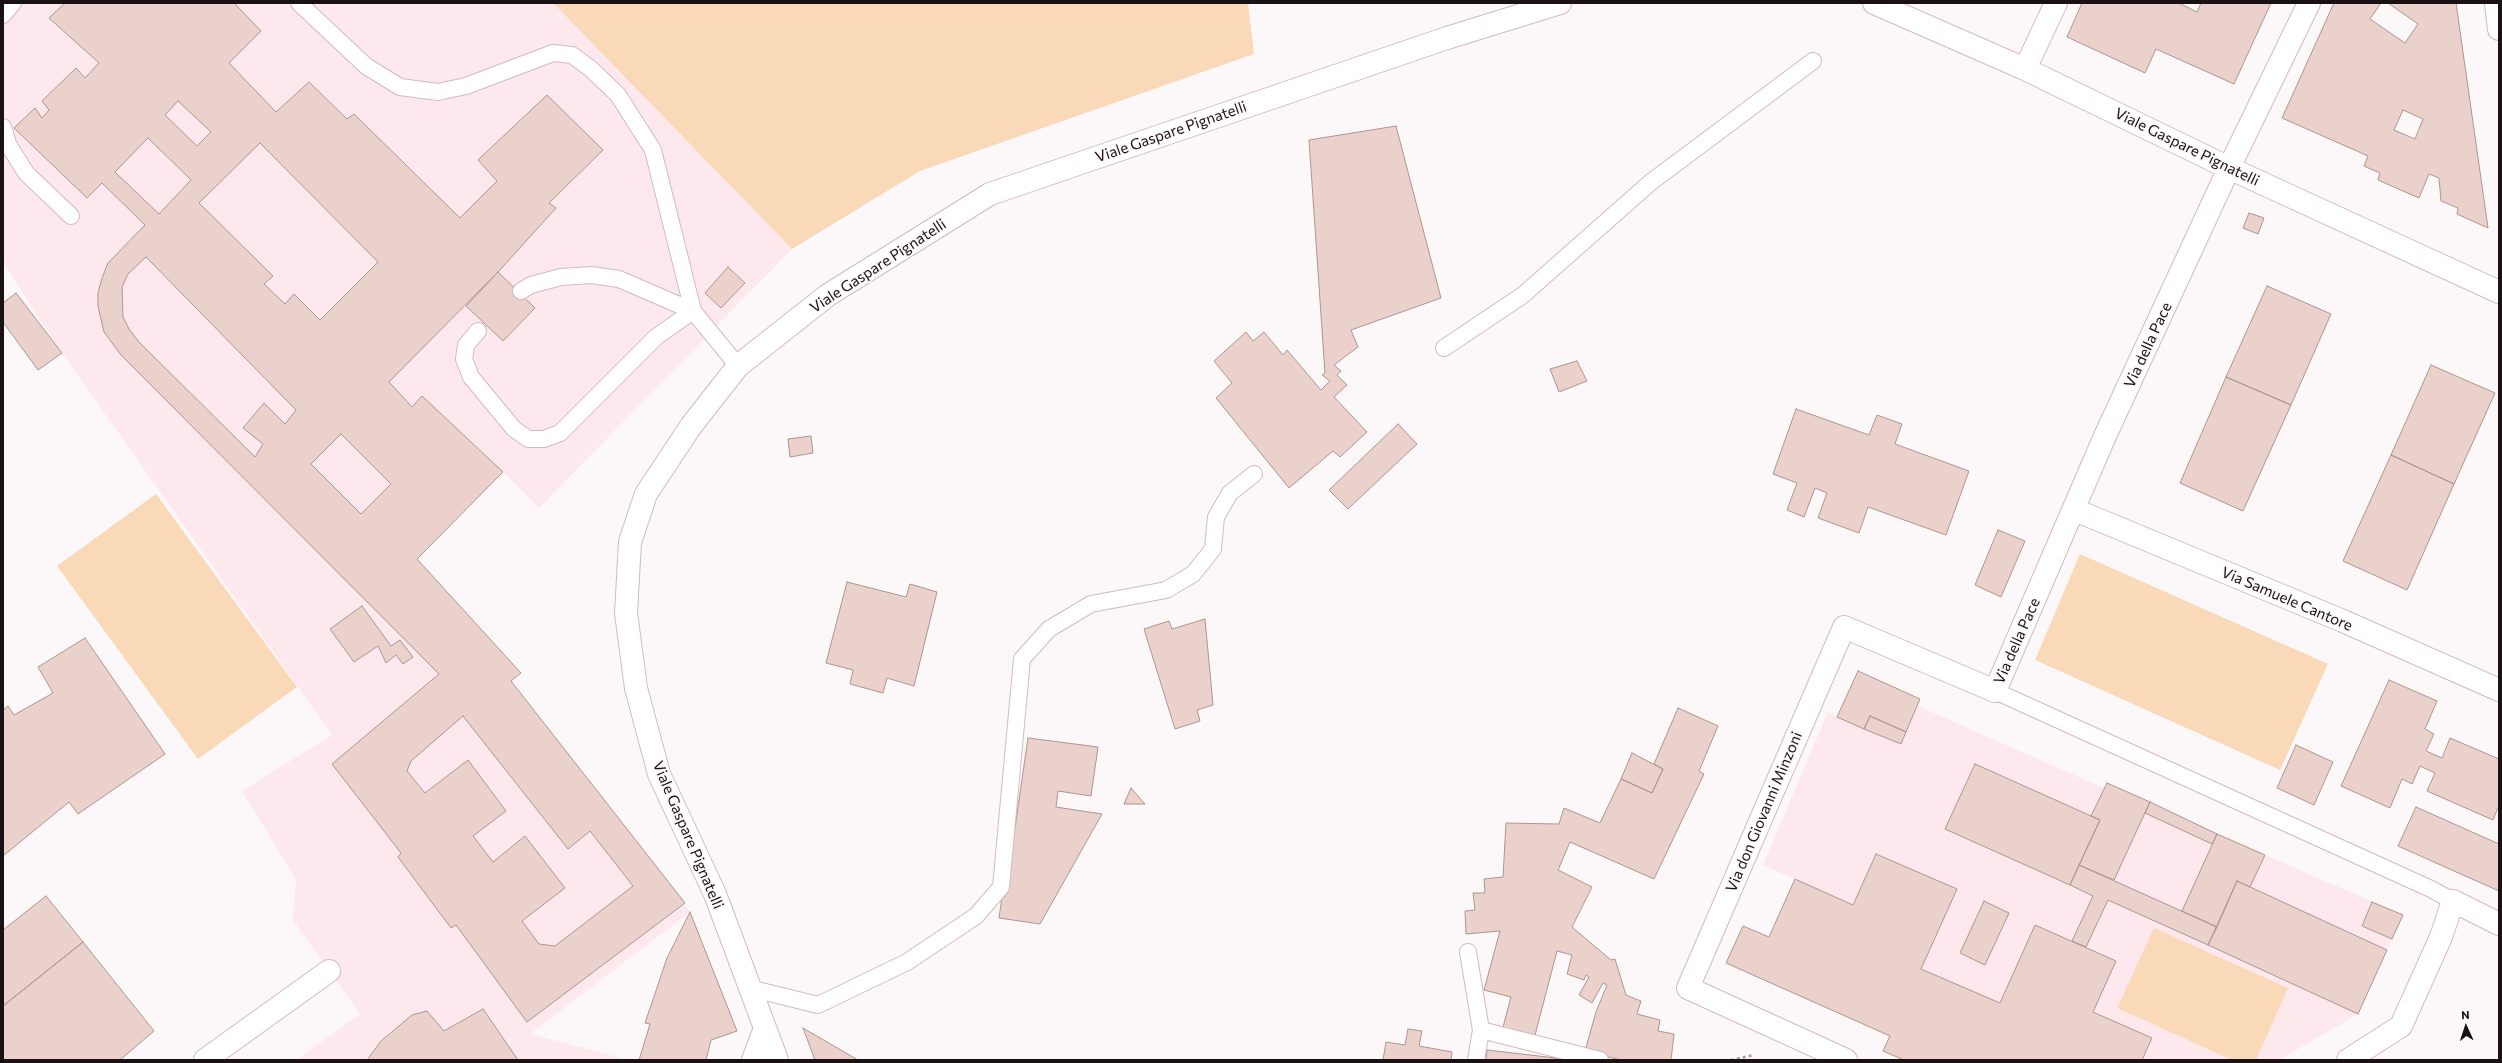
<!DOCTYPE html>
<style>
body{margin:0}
#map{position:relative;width:2502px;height:1063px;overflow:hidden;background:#fcf7f8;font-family:Commissioner,sans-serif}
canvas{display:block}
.frame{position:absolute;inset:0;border:4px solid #191114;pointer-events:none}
.north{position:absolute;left:2446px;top:1007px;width:40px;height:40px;-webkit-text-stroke:3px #fcf7f8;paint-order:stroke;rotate:357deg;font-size:11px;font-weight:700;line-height:16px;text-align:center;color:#191114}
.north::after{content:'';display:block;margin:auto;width:14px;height:18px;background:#191114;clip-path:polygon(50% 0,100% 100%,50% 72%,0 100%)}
</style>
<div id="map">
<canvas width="2502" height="1063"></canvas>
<div class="frame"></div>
<div class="north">N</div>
</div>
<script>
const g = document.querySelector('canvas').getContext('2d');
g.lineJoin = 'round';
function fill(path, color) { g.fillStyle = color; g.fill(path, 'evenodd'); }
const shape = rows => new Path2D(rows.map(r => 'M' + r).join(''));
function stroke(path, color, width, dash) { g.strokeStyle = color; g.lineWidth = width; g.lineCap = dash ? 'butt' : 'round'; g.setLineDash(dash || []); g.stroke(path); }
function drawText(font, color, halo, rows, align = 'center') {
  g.font = font + ' Commissioner,sans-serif'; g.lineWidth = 3.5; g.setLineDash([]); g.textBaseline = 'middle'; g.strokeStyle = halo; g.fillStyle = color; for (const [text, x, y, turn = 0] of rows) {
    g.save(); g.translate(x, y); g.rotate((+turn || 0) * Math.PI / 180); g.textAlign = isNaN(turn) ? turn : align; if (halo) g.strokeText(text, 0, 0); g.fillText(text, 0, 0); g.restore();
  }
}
const built = shape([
 [3,3,553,3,792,249,539,508,503,472,417,559,521,673,511,682,690,912,530,1034,629,1060,296,1060,360,1014,293,920,296,880,242,791,332,735,62,353,3,262],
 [1858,671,1920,699,1918,706,1974,731,2104,788,2107,783,2265,855,2403,915,2358,1014,2279,1060,1904,1060,1883,1051,1889,1036,1726,963,1743,926,1769,937,1795,879,1763,865,1828,712,1837,717]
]);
const green = shape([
 [553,3,1248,3,1254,54,920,171,792,249],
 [156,494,297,687,198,759,57,566],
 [2080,554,2328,664,2280,770,2035,660],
 [2154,928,2288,988,2256,1060,2232,1060,2117,1008]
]);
const building = shape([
 [65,3,234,3,261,31,229,63,276,112,309,82,347,119,354,114,460,218,497,181,478,160,547,95,603,150,549,203,556,208,498,272,389,382,412,407,422,396,503,472,417,559,521,673,511,681,685,903,527,1022,456,925,451,928,398,857,401,853,332,764,439,674,121,355,104,332,98,306,98,293,102,278,108,263,145,225,102,183,87,198,14,128,35,108,42,118,49,110,42,101,76,68,85,78,99,63,49,18,65,3],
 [178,101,211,132,197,146,165,115,178,101],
 [148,138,191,180,159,214,115,172,148,138],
 [260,143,378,262,320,320,294,294,285,304,264,284,273,276,199,203,260,143],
 [146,257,296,410,285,424,264,403,243,428,263,444,255,457,139,342,129,329,123,317,122,287,128,274,146,257],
 [341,434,391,484,361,514,311,464,341,434],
 [463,716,568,849,590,831,633,886,555,946,539,944,522,921,565,888,525,836,493,862,473,836,506,811,468,760,425,793,407,771,411,761,463,716],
 [2082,3,2179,3,2197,12,2201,3,2271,3,2234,84,2156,49,2145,73,2067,37,2082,3],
 [2381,3,2370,19,2405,43,2418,24,2388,3,2456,3,2488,228,2457,214,2458,208,2441,201,2439,178,2429,174,2419,198,2378,180,2380,173,2364,166,2368,156,2282,118,2334,3,2381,3],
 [2403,110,2423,119,2415,139,2394,130,2403,110],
 [1396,126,1441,298,1351,330,1358,347,1334,365,1341,371,1337,375,1347,385,1334,397,1367,432,1340,457,1333,451,1289,488,1216,398,1232,383,1214,361,1246,332,1253,341,1264,332,1283,355,1287,350,1321,390,1330,381,1322,375,1325,373,1309,140,1396,126],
 [2249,213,2264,218,2258,234,2243,228,2249,213],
 [728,267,745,283,721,308,705,293,728,267],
 [498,272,535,308,503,341,466,306,498,272],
 [2267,286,2331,314,2291,405,2226,377,2267,286],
 [16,293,62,353,38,370,3,322,3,303,16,293],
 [1577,361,1587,381,1559,392,1550,369,1577,361],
 [2431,365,2495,393,2454,484,2391,455,2431,365],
 [2226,377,2291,405,2243,511,2180,483,2226,377],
 [1796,409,1869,435,1877,415,1902,424,1895,444,1969,471,1946,535,1868,507,1859,533,1818,518,1827,493,1815,488,1804,517,1787,510,1797,483,1773,474,1796,409],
 [1398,424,1417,444,1348,509,1329,490,1398,424],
 [811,436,813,453,790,457,788,439,811,436],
 [2391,455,2454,484,2407,590,2343,561,2391,455],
 [1998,530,2025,541,2001,597,1975,585,1998,530],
 [847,582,906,597,910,584,937,592,914,686,887,678,883,693,850,684,853,670,826,663,847,582],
 [362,606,391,646,400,640,413,657,403,664,396,655,386,663,378,646,354,662,330,629,362,606],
 [1205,619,1213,705,1197,710,1200,721,1175,729,1144,629,1169,621,1172,629,1205,619],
 [85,638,165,754,78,814,69,802,3,856,3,710,8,706,14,715,53,693,38,667,85,638],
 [1858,671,1920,699,1906,732,1870,716,1864,729,1837,717,1858,671],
 [2389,680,2437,701,2425,729,2434,734,2426,751,2442,758,2450,738,2499,759,2499,805,2493,820,2427,791,2435,773,2420,766,2412,784,2402,779,2390,808,2341,786,2389,680],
 [1678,708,1718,726,1699,771,1704,774,1654,879,1570,842,1558,870,1592,887,1572,927,1611,960,1615,959,1626,995,1641,1001,1637,1014,1660,1020,1658,1031,1674,1034,1671,1060,1621,1060,1585,1051,1596,1012,1607,985,1603,983,1592,1003,1579,995,1589,977,1586,975,1584,980,1567,974,1572,955,1557,951,1534,1039,1502,1031,1511,997,1484,990,1500,931,1466,934,1465,911,1475,910,1473,893,1485,893,1484,879,1503,877,1506,823,1559,824,1564,808,1600,823,1621,779,1652,793,1663,769,1654,764,1678,708],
 [1870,716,1906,732,1901,744,1864,729,1870,716],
 [1028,738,1098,747,1091,796,1058,791,1056,807,1102,814,1040,924,999,918,1002,897,1005,897,1028,738],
 [2296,745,2333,762,2314,805,2277,788,2296,745],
 [1632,753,1663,769,1652,793,1621,779,1632,753],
 [1975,764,2100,820,2070,885,1945,829,1975,764],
 [2107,783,2150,802,2114,880,2079,865,2100,820,2091,816,2107,783],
 [1131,788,1145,804,1124,804,1131,788],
 [2150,802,2217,834,2212,844,2145,813,2150,802],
 [2416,807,2499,844,2499,891,2398,846,2416,807],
 [2217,834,2265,855,2250,887,2237,881,2217,927,2182,911,2217,834],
 [1876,854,1957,889,1921,969,2000,1003,2035,925,2116,961,2093,1012,2152,1038,2142,1060,1904,1060,1883,1051,1890,1036,1726,963,1743,926,1769,937,1795,879,1853,905,1876,854],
 [2079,865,2217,927,2208,945,2108,900,2086,947,2072,941,2093,896,2070,885,2079,865],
 [2237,881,2387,950,2358,1014,2208,945,2237,881],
 [46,896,83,942,3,1006,3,930,46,896],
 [1984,901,2009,913,1985,965,1960,953,1984,901],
 [2372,902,2403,915,2392,939,2362,926,2372,902],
 [690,912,737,1031,711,1040,706,1060,639,1060,650,1024,645,1023,667,958,690,912],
 [83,942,154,1031,120,1060,3,1060,3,1006,83,942],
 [483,1009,518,1060,367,1060,381,1041,412,1015,427,1011,444,1031,483,1009],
 [803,1028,858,1060,815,1060,803,1028],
 [1408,1029,1422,1031,1419,1046,1452,1052,1451,1060,1383,1060,1386,1042,1405,1045,1408,1029],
 [1487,1050,1573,1060,1486,1060,1487,1050]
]);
const path = shape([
 [1731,1060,1754,1055]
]);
const service = shape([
 [299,3,366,66,400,87,438,92,466,86,553,53,572,55,591,69,618,95,653,150,693,311,738,366],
 [3,15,13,3],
 [3,127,8,144,26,173,71,216],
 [521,291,531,285,561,277,591,275,619,279,693,311],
 [478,331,466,345,464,359,471,377,514,429,528,439,544,439,560,433,656,337,693,311],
 [1444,348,1523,295,1651,182,1813,61],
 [1995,691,2431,889,2453,901],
 [1468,952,1481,1030,1476,1060],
 [749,988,818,1005,907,962,976,916,1001,887,1022,659,1049,629,1091,604,1166,590,1193,574,1213,549,1216,517,1230,493,1254,474],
 [1481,1030,1600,1060]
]);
const minor = shape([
 [1874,3,2025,69,2229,168,2499,292],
 [2496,3,2499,29],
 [2025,69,2056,3],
 [2075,510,2343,621,2499,690],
 [205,1060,329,971],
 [753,1060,765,1028],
 [777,1060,715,894,659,774,636,688,626,613,630,542,646,494,691,426,738,366,828,295,990,194,1447,38,1560,3],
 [1846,1060,1688,988,1844,627,1995,691,2105,436,2229,168,2309,3],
 [2348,1060,2401,1026,2441,937,2453,901,2499,924]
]);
const streetNames = [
 ["Viale Gaspare Pignatelli",1171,132,-19],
 ["Viale Gaspare Pignatelli",2187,147,26],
 ["Viale Gaspare Pignatelli",878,266,-33],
 ["Via della Pace",2148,345,-65],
 ["Via Samuele Cantore",2287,599,23],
 ["Via della Pace",2017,641,-66],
 ["Via don Giovanni Minzoni",1764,812,-67],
 ["Viale Gaspare Pignatelli",688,835,67]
];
fill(built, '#fde8ee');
fill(green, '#fad9b9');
fill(building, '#ebd1cc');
stroke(building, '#ad9590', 1);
stroke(service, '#d3bac2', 18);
stroke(minor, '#d3bac2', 24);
stroke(path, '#a39d9f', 2.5, [3, 3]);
stroke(service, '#fff', 16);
stroke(minor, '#fff', 22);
drawText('15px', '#191114', '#fcf7f8', streetNames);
</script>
